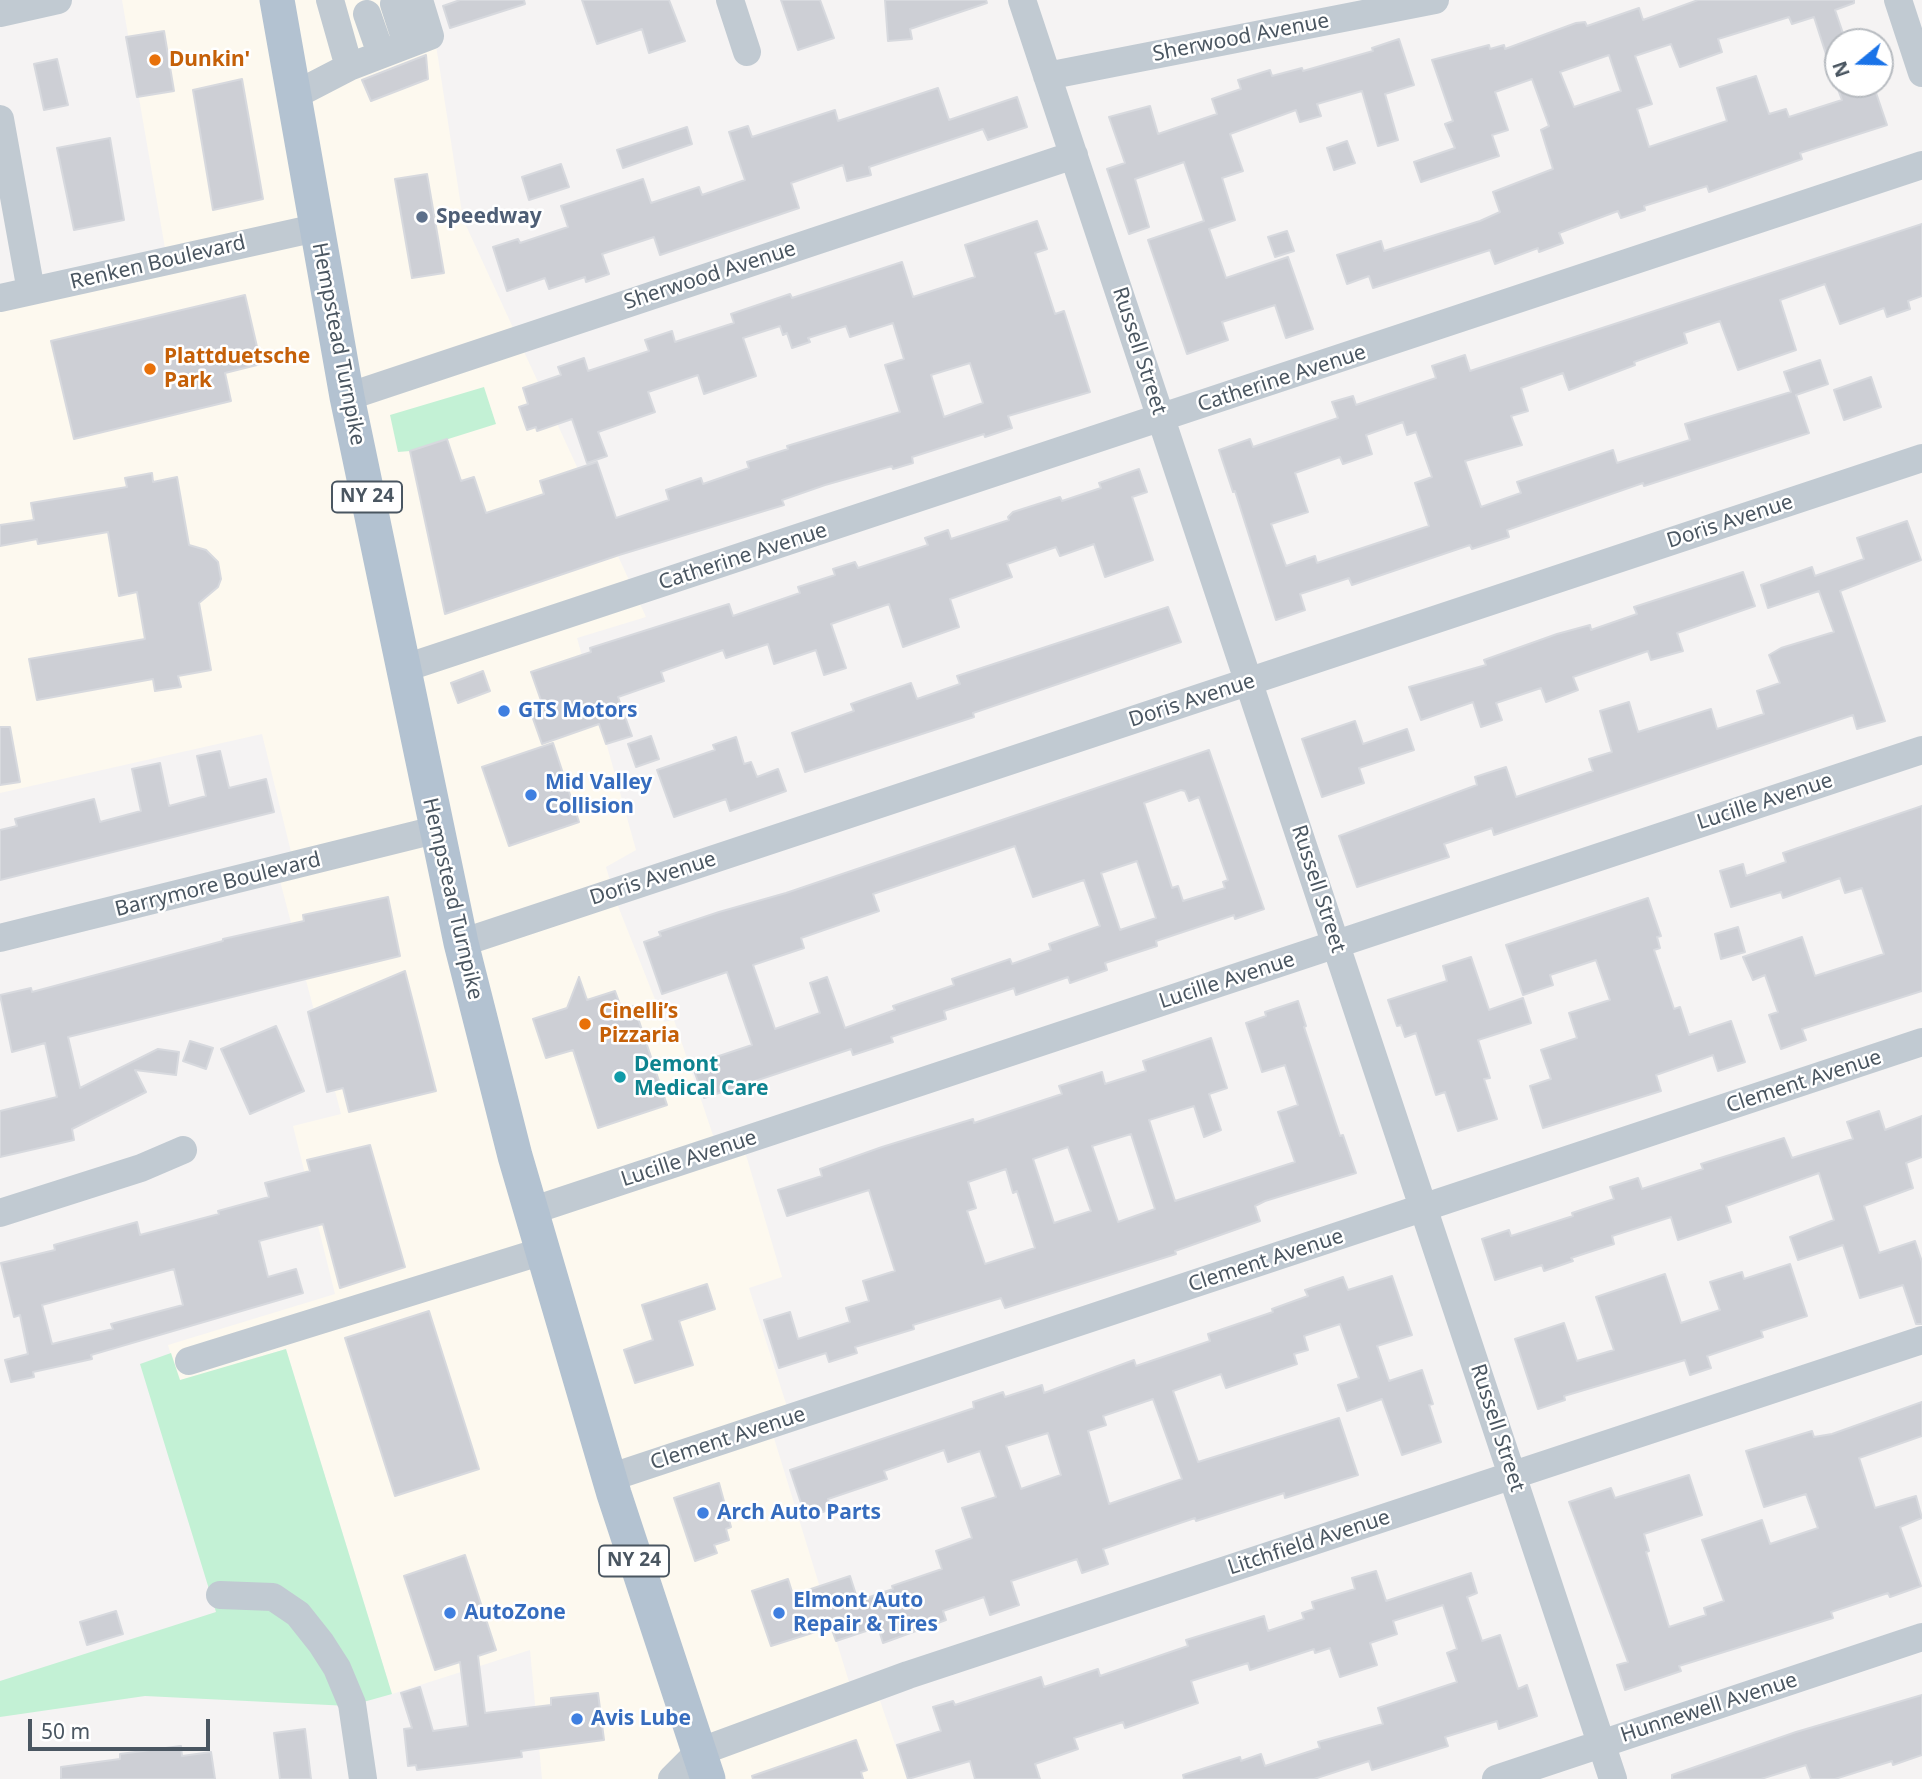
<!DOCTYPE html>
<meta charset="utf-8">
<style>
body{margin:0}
#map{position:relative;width:1922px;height:1779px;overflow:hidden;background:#f5f3f3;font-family:"Noto Sans",sans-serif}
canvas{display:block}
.north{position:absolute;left:1824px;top:28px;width:70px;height:70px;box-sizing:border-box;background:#fff;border:2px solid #b7bbc0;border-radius:50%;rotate:251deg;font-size:19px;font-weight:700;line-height:28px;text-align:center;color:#4a5661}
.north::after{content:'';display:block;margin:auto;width:24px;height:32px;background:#1a73e8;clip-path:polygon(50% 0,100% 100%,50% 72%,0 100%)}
.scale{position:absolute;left:28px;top:1719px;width:182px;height:32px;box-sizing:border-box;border:4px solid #4a5661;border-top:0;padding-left:9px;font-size:21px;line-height:24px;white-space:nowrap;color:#4a5661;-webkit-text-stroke:5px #fff;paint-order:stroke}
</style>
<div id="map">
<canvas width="1922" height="1779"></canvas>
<div class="north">N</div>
<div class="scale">50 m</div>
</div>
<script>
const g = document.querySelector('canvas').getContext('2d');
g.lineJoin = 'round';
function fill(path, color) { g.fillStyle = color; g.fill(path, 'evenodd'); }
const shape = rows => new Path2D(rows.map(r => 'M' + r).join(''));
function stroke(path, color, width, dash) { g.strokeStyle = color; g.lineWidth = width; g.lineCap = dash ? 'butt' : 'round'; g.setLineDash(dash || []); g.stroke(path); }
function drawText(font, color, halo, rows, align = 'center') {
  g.font = font + ' "Noto Sans",sans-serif'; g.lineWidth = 5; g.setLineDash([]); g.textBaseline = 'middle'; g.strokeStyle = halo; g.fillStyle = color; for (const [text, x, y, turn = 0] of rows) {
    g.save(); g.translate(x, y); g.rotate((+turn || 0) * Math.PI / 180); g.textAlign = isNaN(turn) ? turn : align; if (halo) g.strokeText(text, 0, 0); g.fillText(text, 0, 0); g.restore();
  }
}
const commercial = shape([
 [122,0,429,0,463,219,646,617,577,638,636,850,606,867,616,901,664,1022,674,1020,716,1144,741,1138,782,1277,749,1288,789,1413,769,1422,854,1698,877,1692,907,1779,542,1779,530,1650,392,1694,286,1349,179,1381,168,1345,335,1294,293,1126,341,1114,278,873,295,868,262,734,0,793,0,298,166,254]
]);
const green = shape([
 [484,387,496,424,410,451,398,452,390,415],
 [286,1349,392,1694,349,1706,145,1696,0,1717,0,1681,216,1612,140,1364,171,1353,180,1380]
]);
const building = shape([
 [460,0,524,0,525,4,450,28,443,6,460,0],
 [582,0,669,0,685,41,649,53,642,29,597,44,582,0],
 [781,0,820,0,834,38,798,50,781,0],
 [885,0,986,0,987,3,910,29,912,39,888,41,885,0],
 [1698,0,1854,0,1854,3,1835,10,1846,42,1838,42,1838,78,1834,79,1814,17,1792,24,1789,17,1718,39,1722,52,1680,67,1671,44,1635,56,1652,104,1637,109,1649,147,1727,121,1717,88,1756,76,1769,114,1786,109,1789,117,1842,100,1836,84,1873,84,1887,125,1800,153,1802,159,1709,192,1707,186,1644,206,1645,210,1621,218,1618,211,1559,233,1563,243,1539,252,1538,248,1495,264,1490,250,1373,288,1369,276,1347,284,1337,255,1381,241,1384,251,1480,221,1500,212,1493,192,1553,169,1541,130,1549,126,1532,79,1495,92,1508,130,1492,135,1499,156,1421,182,1414,162,1455,148,1445,124,1453,121,1432,60,1489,45,1490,49,1504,45,1505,49,1576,23,1585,22,1587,26,1639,8,1643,20,1698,0],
 [1609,55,1621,91,1574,107,1560,72,1609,55],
 [164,31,174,91,137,97,126,37,164,31],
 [1399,39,1414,85,1385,94,1398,140,1378,146,1362,91,1317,104,1321,116,1300,122,1296,110,1230,134,1243,171,1222,178,1235,220,1209,229,1226,278,1288,257,1313,329,1286,338,1275,305,1222,322,1228,340,1187,354,1148,240,1204,221,1184,162,1135,179,1149,227,1129,234,1107,169,1125,163,1109,117,1150,106,1158,134,1217,114,1212,99,1241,89,1238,80,1270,70,1272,76,1302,68,1303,71,1373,51,1372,48,1399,39],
 [426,55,428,79,371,101,362,80,426,55],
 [57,59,68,105,44,110,34,64,57,59],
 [242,79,263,199,213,210,193,90,242,79],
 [938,88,949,120,1017,97,1027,127,988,140,983,129,869,167,871,175,847,181,843,165,791,183,799,208,660,255,654,237,602,254,609,274,586,282,585,277,549,289,545,278,507,291,493,247,518,239,520,243,568,227,561,206,643,179,651,203,699,187,702,195,745,180,729,132,748,126,752,137,835,110,838,121,938,88],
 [687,127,692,144,623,168,617,150,687,127],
 [110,138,124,220,74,230,57,148,110,138],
 [1347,141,1355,163,1334,170,1327,148,1347,141],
 [561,164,569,187,529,200,522,177,561,164],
 [427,174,444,273,412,278,395,179,427,174],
 [1037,221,1047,249,1035,253,1055,314,1064,311,1090,392,1008,416,1012,428,985,437,984,434,912,457,913,463,893,469,892,466,825,485,782,500,784,505,619,555,445,614,410,451,447,439,461,481,474,477,486,513,544,494,540,481,597,462,616,518,669,500,666,490,701,478,703,484,749,468,747,462,788,449,787,446,900,412,885,365,904,359,893,323,850,337,846,326,808,338,810,342,792,348,787,333,783,335,780,326,743,338,756,376,704,394,698,375,648,392,655,412,598,432,607,456,587,463,572,419,537,431,536,427,527,430,519,407,528,404,523,388,561,375,558,367,584,358,588,371,649,351,645,340,672,331,675,342,734,323,731,314,790,294,792,298,902,262,913,297,975,277,965,245,1037,221],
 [970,363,983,403,944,417,931,375,970,363],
 [1922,224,1922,296,1908,301,1910,309,1887,317,1884,308,1840,324,1825,284,1780,300,1796,350,1738,370,1720,321,1684,333,1687,343,1634,362,1635,365,1569,390,1563,373,1521,388,1528,411,1511,416,1522,445,1465,461,1481,507,1521,493,1517,482,1613,450,1617,463,1690,440,1685,424,1791,392,1784,372,1820,360,1828,384,1796,395,1809,433,1644,486,1643,483,1507,530,1509,537,1472,549,1470,545,1352,585,1349,578,1300,594,1305,610,1276,620,1235,491,1233,492,1219,450,1250,439,1253,447,1338,418,1332,402,1353,396,1356,405,1436,378,1432,366,1465,355,1470,371,1922,224],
 [1403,422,1407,435,1416,432,1432,477,1415,483,1429,526,1317,563,1315,556,1286,566,1271,524,1308,512,1295,473,1340,457,1343,464,1372,454,1366,435,1403,422],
 [1287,231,1294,251,1275,257,1268,237,1287,231],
 [245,295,261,364,225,373,231,401,74,439,51,341,245,295],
 [1871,377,1881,407,1844,420,1834,390,1871,377],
 [1139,469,1147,492,1132,497,1153,560,1105,577,1094,544,1060,556,1056,547,1007,564,1012,577,950,599,959,627,903,647,889,604,831,624,846,668,824,675,816,650,774,664,768,644,726,658,723,650,666,670,661,672,664,681,618,697,632,736,606,744,599,724,542,744,531,713,544,709,531,672,591,652,590,648,729,604,733,616,800,593,798,587,835,575,833,569,855,562,858,568,928,545,925,538,948,530,951,539,1009,520,1008,517,1013,512,1060,497,1062,501,1101,488,1099,483,1139,469],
 [152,473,153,482,177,477,189,545,206,550,218,562,221,579,218,587,199,603,211,670,178,676,181,687,155,691,153,679,37,700,29,659,145,639,137,592,119,596,108,532,38,544,37,539,0,546,0,525,34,520,31,503,127,487,125,478,152,473],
 [1907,521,1921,560,1840,591,1885,721,1857,729,1853,715,1494,835,1492,828,1444,844,1449,857,1357,887,1339,836,1477,785,1475,777,1506,767,1516,797,1593,771,1589,759,1612,752,1600,711,1629,702,1638,732,1711,709,1717,729,1764,714,1757,691,1780,683,1769,655,1781,648,1834,632,1819,591,1768,608,1761,585,1812,567,1815,576,1864,559,1857,538,1907,521],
 [1743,572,1755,606,1677,633,1683,651,1651,660,1648,651,1573,677,1578,690,1546,702,1541,688,1496,703,1502,720,1481,727,1473,702,1421,720,1409,687,1486,665,1484,660,1557,634,1590,625,1591,630,1637,614,1634,607,1743,572],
 [1168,607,1181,642,973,713,974,717,805,772,792,733,854,711,851,704,911,683,917,699,960,684,957,676,1168,607],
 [483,671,490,691,458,703,451,683,483,671],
 [1355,721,1363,744,1407,729,1414,750,1359,768,1364,783,1322,797,1302,739,1355,721],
 [0,727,10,727,20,782,0,785,0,727],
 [651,736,659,759,636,767,628,744,651,736],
 [736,737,744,764,751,762,757,777,778,769,786,791,730,811,726,799,674,817,657,770,715,750,713,745,736,737],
 [553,743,579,822,509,846,482,767,553,743],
 [1209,750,1264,909,1235,919,1234,915,1156,941,1157,946,1105,963,1107,970,1070,983,1068,977,1016,995,1014,988,944,1011,946,1019,891,1037,893,1042,853,1055,851,1049,704,1098,692,1065,752,1045,727,972,662,994,644,942,661,936,659,932,719,912,786,893,1209,750],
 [1181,790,1185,791,1189,801,1199,797,1228,880,1223,882,1225,888,1183,901,1178,886,1172,888,1144,803,1181,790],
 [1015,846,1033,897,1084,880,1100,926,1049,944,1051,950,1012,964,1010,959,952,979,954,985,893,1006,895,1010,845,1028,827,977,810,983,820,1013,775,1029,753,965,804,948,801,938,879,911,873,894,1015,846],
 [1137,861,1156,918,1120,930,1101,873,1137,861],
 [220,751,229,788,266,779,274,812,0,880,0,830,17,826,15,819,94,799,100,822,141,811,132,769,160,763,169,806,206,796,197,756,220,751],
 [1922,806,1922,991,1802,1029,1806,1040,1781,1049,1769,1015,1778,1012,1765,975,1753,980,1743,957,1802,937,1815,976,1884,954,1862,888,1845,893,1840,878,1783,898,1781,892,1731,907,1720,871,1743,864,1746,876,1786,862,1783,853,1922,806],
 [388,897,400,956,68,1037,80,1088,158,1049,179,1052,176,1075,135,1070,146,1092,72,1129,74,1140,0,1157,0,1111,57,1097,45,1043,12,1052,0,995,31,988,32,992,223,941,223,939,304,921,303,915,388,897],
 [1648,898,1661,936,1657,937,1660,948,1654,950,1674,1009,1680,1007,1689,1035,1731,1021,1745,1062,1718,1071,1713,1055,1656,1075,1661,1091,1543,1128,1530,1086,1551,1079,1541,1050,1577,1038,1569,1013,1610,1000,1596,960,1550,975,1553,985,1523,995,1506,945,1648,898],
 [1738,927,1745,952,1721,959,1715,934,1738,927],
 [1471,957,1489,1010,1523,998,1531,1023,1478,1040,1490,1078,1484,1079,1497,1119,1458,1131,1445,1092,1436,1095,1416,1033,1405,1037,1401,1025,1397,1026,1388,1000,1447,981,1443,966,1471,957],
 [405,971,436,1091,349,1112,343,1088,327,1092,308,1012,405,971],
 [579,977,587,1000,615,991,622,1010,634,1006,667,1105,598,1128,573,1050,546,1058,533,1019,567,1008,579,977],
 [1298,1001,1306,1026,1304,1027,1335,1121,1340,1136,1343,1135,1356,1173,1265,1201,1255,1206,1260,1221,1175,1251,1176,1254,1005,1308,1001,1298,913,1325,914,1329,855,1347,857,1353,829,1362,826,1353,779,1368,764,1320,790,1312,798,1339,850,1322,846,1308,869,1301,863,1281,895,1271,869,1190,787,1216,778,1190,822,1176,820,1169,882,1147,973,1119,974,1123,1062,1094,1059,1086,1102,1072,1105,1084,1146,1071,1143,1061,1211,1038,1227,1088,1209,1094,1221,1130,1204,1137,1194,1106,1149,1120,1175,1201,1295,1162,1278,1112,1298,1105,1285,1065,1262,1072,1246,1023,1266,1016,1265,1012,1298,1001],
 [1131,1134,1155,1209,1118,1222,1092,1146,1131,1134],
 [1068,1147,1091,1211,1054,1223,1033,1159,1068,1147],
 [1006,1169,1013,1193,1017,1191,1035,1248,985,1264,967,1211,976,1208,968,1182,1006,1169],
 [276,1026,304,1091,250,1114,221,1049,276,1026],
 [190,1041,213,1048,206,1069,183,1061,190,1041],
 [1879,1111,1885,1130,1922,1116,1922,1157,1906,1163,1913,1188,1864,1206,1879,1253,1915,1241,1922,1262,1922,1324,1916,1324,1903,1285,1860,1298,1843,1245,1798,1260,1790,1237,1834,1220,1819,1173,1726,1206,1731,1222,1678,1240,1671,1217,1612,1236,1614,1244,1571,1258,1573,1261,1544,1271,1542,1265,1495,1280,1482,1239,1509,1230,1511,1236,1573,1216,1572,1213,1614,1199,1610,1187,1638,1178,1642,1189,1703,1169,1701,1164,1784,1138,1792,1158,1853,1139,1847,1122,1879,1111],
 [370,1145,405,1267,340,1288,323,1224,259,1241,268,1277,296,1269,303,1293,91,1355,92,1359,33,1372,34,1377,11,1382,5,1360,28,1354,20,1315,14,1317,1,1263,55,1250,54,1245,137,1222,140,1235,219,1214,218,1211,269,1197,265,1183,310,1171,307,1160,370,1145],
 [174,1269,183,1305,111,1324,113,1329,52,1344,42,1305,174,1269],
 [1790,1264,1807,1316,1761,1331,1763,1337,1707,1356,1711,1368,1690,1375,1685,1360,1564,1396,1565,1400,1538,1409,1515,1339,1564,1323,1577,1361,1614,1350,1596,1297,1665,1274,1681,1323,1720,1310,1710,1282,1742,1272,1744,1279,1790,1264],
 [1392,1276,1412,1335,1377,1346,1389,1381,1422,1370,1433,1404,1429,1405,1441,1442,1402,1455,1382,1399,1347,1411,1338,1385,1359,1378,1340,1324,1304,1336,1308,1350,1294,1354,1297,1364,1226,1388,1221,1374,1173,1391,1198,1462,1339,1418,1358,1475,1285,1498,1284,1493,1196,1521,1195,1518,1103,1549,1108,1564,1082,1573,1077,1559,1011,1581,1019,1605,990,1615,984,1597,943,1611,946,1620,883,1643,878,1627,836,1641,831,1627,771,1646,752,1591,788,1579,793,1595,850,1576,858,1601,893,1589,892,1586,942,1569,936,1551,972,1538,962,1508,996,1497,980,1451,948,1462,944,1450,884,1471,887,1479,828,1499,831,1509,806,1518,790,1470,974,1408,973,1402,1003,1392,1005,1397,1042,1385,1044,1393,1134,1360,1136,1366,1210,1341,1208,1334,1273,1312,1272,1309,1308,1296,1305,1290,1343,1277,1348,1290,1392,1276],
 [1153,1399,1182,1479,1109,1504,1088,1431,1106,1425,1103,1416,1153,1399],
 [1048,1433,1061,1475,1021,1489,1006,1446,1048,1433],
 [707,1284,715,1309,679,1321,693,1365,635,1383,624,1350,653,1340,642,1305,707,1284],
 [429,1311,479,1469,395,1496,345,1338,429,1311],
 [1922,1402,1922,1436,1859,1458,1875,1508,1916,1496,1922,1518,1900,1527,1921,1586,1890,1597,1888,1593,1831,1612,1833,1618,1679,1666,1681,1671,1625,1690,1617,1665,1628,1662,1569,1502,1611,1488,1615,1498,1689,1475,1702,1515,1644,1534,1649,1551,1646,1552,1669,1627,1706,1615,1704,1608,1724,1601,1702,1540,1762,1520,1770,1544,1818,1528,1806,1494,1764,1507,1746,1451,1812,1431,1814,1437,1832,1434,1922,1402],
 [719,1483,731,1527,726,1529,729,1540,714,1545,717,1553,695,1561,674,1498,719,1483],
 [465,1555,496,1650,478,1656,485,1713,551,1705,551,1698,598,1693,604,1740,528,1750,521,1751,522,1757,475,1763,417,1770,416,1765,408,1766,404,1729,412,1728,401,1693,420,1687,433,1731,468,1726,460,1662,435,1670,404,1576,465,1555],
 [1376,1571,1386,1601,1471,1573,1477,1593,1467,1597,1482,1641,1500,1635,1518,1689,1527,1685,1537,1716,1499,1729,1497,1721,1445,1737,1448,1746,1372,1770,1369,1761,1314,1779,1184,1779,1183,1775,1240,1757,1241,1761,1261,1754,1265,1766,1320,1748,1318,1742,1383,1724,1378,1708,1457,1682,1447,1653,1457,1649,1443,1605,1393,1621,1397,1634,1370,1643,1377,1665,1340,1677,1330,1648,1315,1653,1314,1649,1250,1670,1248,1663,1191,1681,1198,1703,1125,1728,1123,1722,1074,1738,1078,1749,1035,1764,1040,1779,975,1779,970,1761,908,1779,897,1745,941,1731,933,1707,953,1701,955,1705,1041,1677,1044,1687,1098,1669,1100,1676,1188,1646,1186,1640,1264,1616,1268,1631,1304,1619,1302,1613,1314,1609,1312,1602,1355,1589,1352,1578,1376,1571],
 [116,1611,123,1634,87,1645,80,1622,116,1611],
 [1922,1695,1922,1755,1893,1765,1892,1761,1835,1779,1811,1779,1806,1765,1761,1779,1672,1779,1672,1775,1796,1732,1922,1695],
 [305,1729,311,1779,280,1779,274,1733,305,1729],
 [856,1740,867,1770,861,1772,863,1779,753,1779,752,1776,856,1740],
 [181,1746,182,1756,211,1752,215,1779,61,1779,61,1767,120,1759,120,1754,181,1746]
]);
const minor = shape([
 [330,0,349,67],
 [730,0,747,52],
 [1022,0,1613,1779],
 [1898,0,1922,73],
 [394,4,407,44],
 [0,13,58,0],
 [367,14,381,54],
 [1047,76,1435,0],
 [293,96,349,67,430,36,419,0],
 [0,119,31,291],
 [0,298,316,228],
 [347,397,1074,155],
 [402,669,1922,165],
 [0,938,435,830],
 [461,943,1922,458],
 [531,1211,1922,750],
 [0,1213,141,1168,183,1150],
 [189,1361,543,1251],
 [609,1478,1922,1042],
 [220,1595,273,1597,298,1614,321,1643,337,1668,352,1704,363,1779],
 [672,1779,699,1752,908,1675,1922,1340],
 [1496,1779,1922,1637]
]);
const major = shape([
 [277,0,347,397,461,943,515,1156,614,1494,708,1779]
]);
const markers = [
 [155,60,7,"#e8710a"],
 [422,217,7,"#5c6f8a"],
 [150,369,7,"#e8710a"],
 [504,711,7,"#3f7fe0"],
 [531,795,7,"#3f7fe0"],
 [585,1024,7,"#e8710a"],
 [620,1077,7,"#0f9aa8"],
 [703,1513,7,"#3f7fe0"],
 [450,1613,7,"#3f7fe0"],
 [779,1613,7,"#3f7fe0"],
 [577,1719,7,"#3f7fe0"]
];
const shields = [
 [367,497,70],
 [634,1561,70]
];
const shieldNames = [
 ["NY 24",367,497],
 ["NY 24",634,1561]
];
const streetNames = [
 ["Sherwood Avenue",1241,38,-11],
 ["Renken Boulevard",158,263,-13],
 ["Sherwood Avenue",710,276,-18],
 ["Hempstead Turnpike",338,344,79],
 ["Russell Street",1139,351,72],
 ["Catherine Avenue",1282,379,-18],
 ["Doris Avenue",1730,522,-18],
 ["Catherine Avenue",743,557,-18],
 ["Doris Avenue",1192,701,-18],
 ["Lucille Avenue",1765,802,-18],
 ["Doris Avenue",653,879,-18],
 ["Barrymore Boulevard",218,885,-14],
 ["Russell Street",1318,889,72],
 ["Hempstead Turnpike",452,899,77],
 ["Lucille Avenue",1227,981,-18],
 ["Clement Avenue",1804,1082,-18],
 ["Lucille Avenue",689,1159,-18],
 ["Clement Avenue",1266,1261,-18],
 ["Russell Street",1497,1428,72],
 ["Clement Avenue",728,1439,-18],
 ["Litchfield Avenue",1309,1543,-18],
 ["Hunnewell Avenue",1709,1708,-18]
];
const foodNames = [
 ["Dunkin'",169,60],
 ["Plattduetsche",164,357],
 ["Park",164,381],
 ["Cinelli’s",599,1012],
 ["Pizzaria",599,1036]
];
const serviceNames = [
 ["Speedway",436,217]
];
const shopNames = [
 ["GTS Motors",518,711],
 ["Mid Valley",545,783],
 ["Collision",545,807],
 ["Arch Auto Parts",717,1513],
 ["Elmont Auto",793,1601],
 ["Repair & Tires",793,1625],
 ["AutoZone",464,1613],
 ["Avis Lube",591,1719]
];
const cultureNames = [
 ["Demont",634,1065],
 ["Medical Care",634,1089]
];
fill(commercial, '#fdf9ef');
fill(green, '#c3f1d5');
fill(building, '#cdcfd5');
stroke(building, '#d7d9de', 2);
stroke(minor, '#c1cad2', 28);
stroke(major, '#b3c2d1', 35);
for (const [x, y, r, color] of markers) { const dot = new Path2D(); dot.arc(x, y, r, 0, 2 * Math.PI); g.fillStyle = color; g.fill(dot); stroke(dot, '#fff', 2.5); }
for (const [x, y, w] of shields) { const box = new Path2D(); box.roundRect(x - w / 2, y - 15.5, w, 31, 5); g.fillStyle = '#fff'; g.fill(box); stroke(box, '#4a5661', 2); }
drawText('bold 19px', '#4a5661', null, shieldNames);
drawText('21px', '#4a5661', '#fff', streetNames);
drawText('bold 21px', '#c56008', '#fff', foodNames, 'left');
drawText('bold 21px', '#4e5e75', '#fff', serviceNames, 'left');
drawText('bold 21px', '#366cbe', '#fff', shopNames, 'left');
drawText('bold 21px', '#0d838f', '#fff', cultureNames, 'left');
</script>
